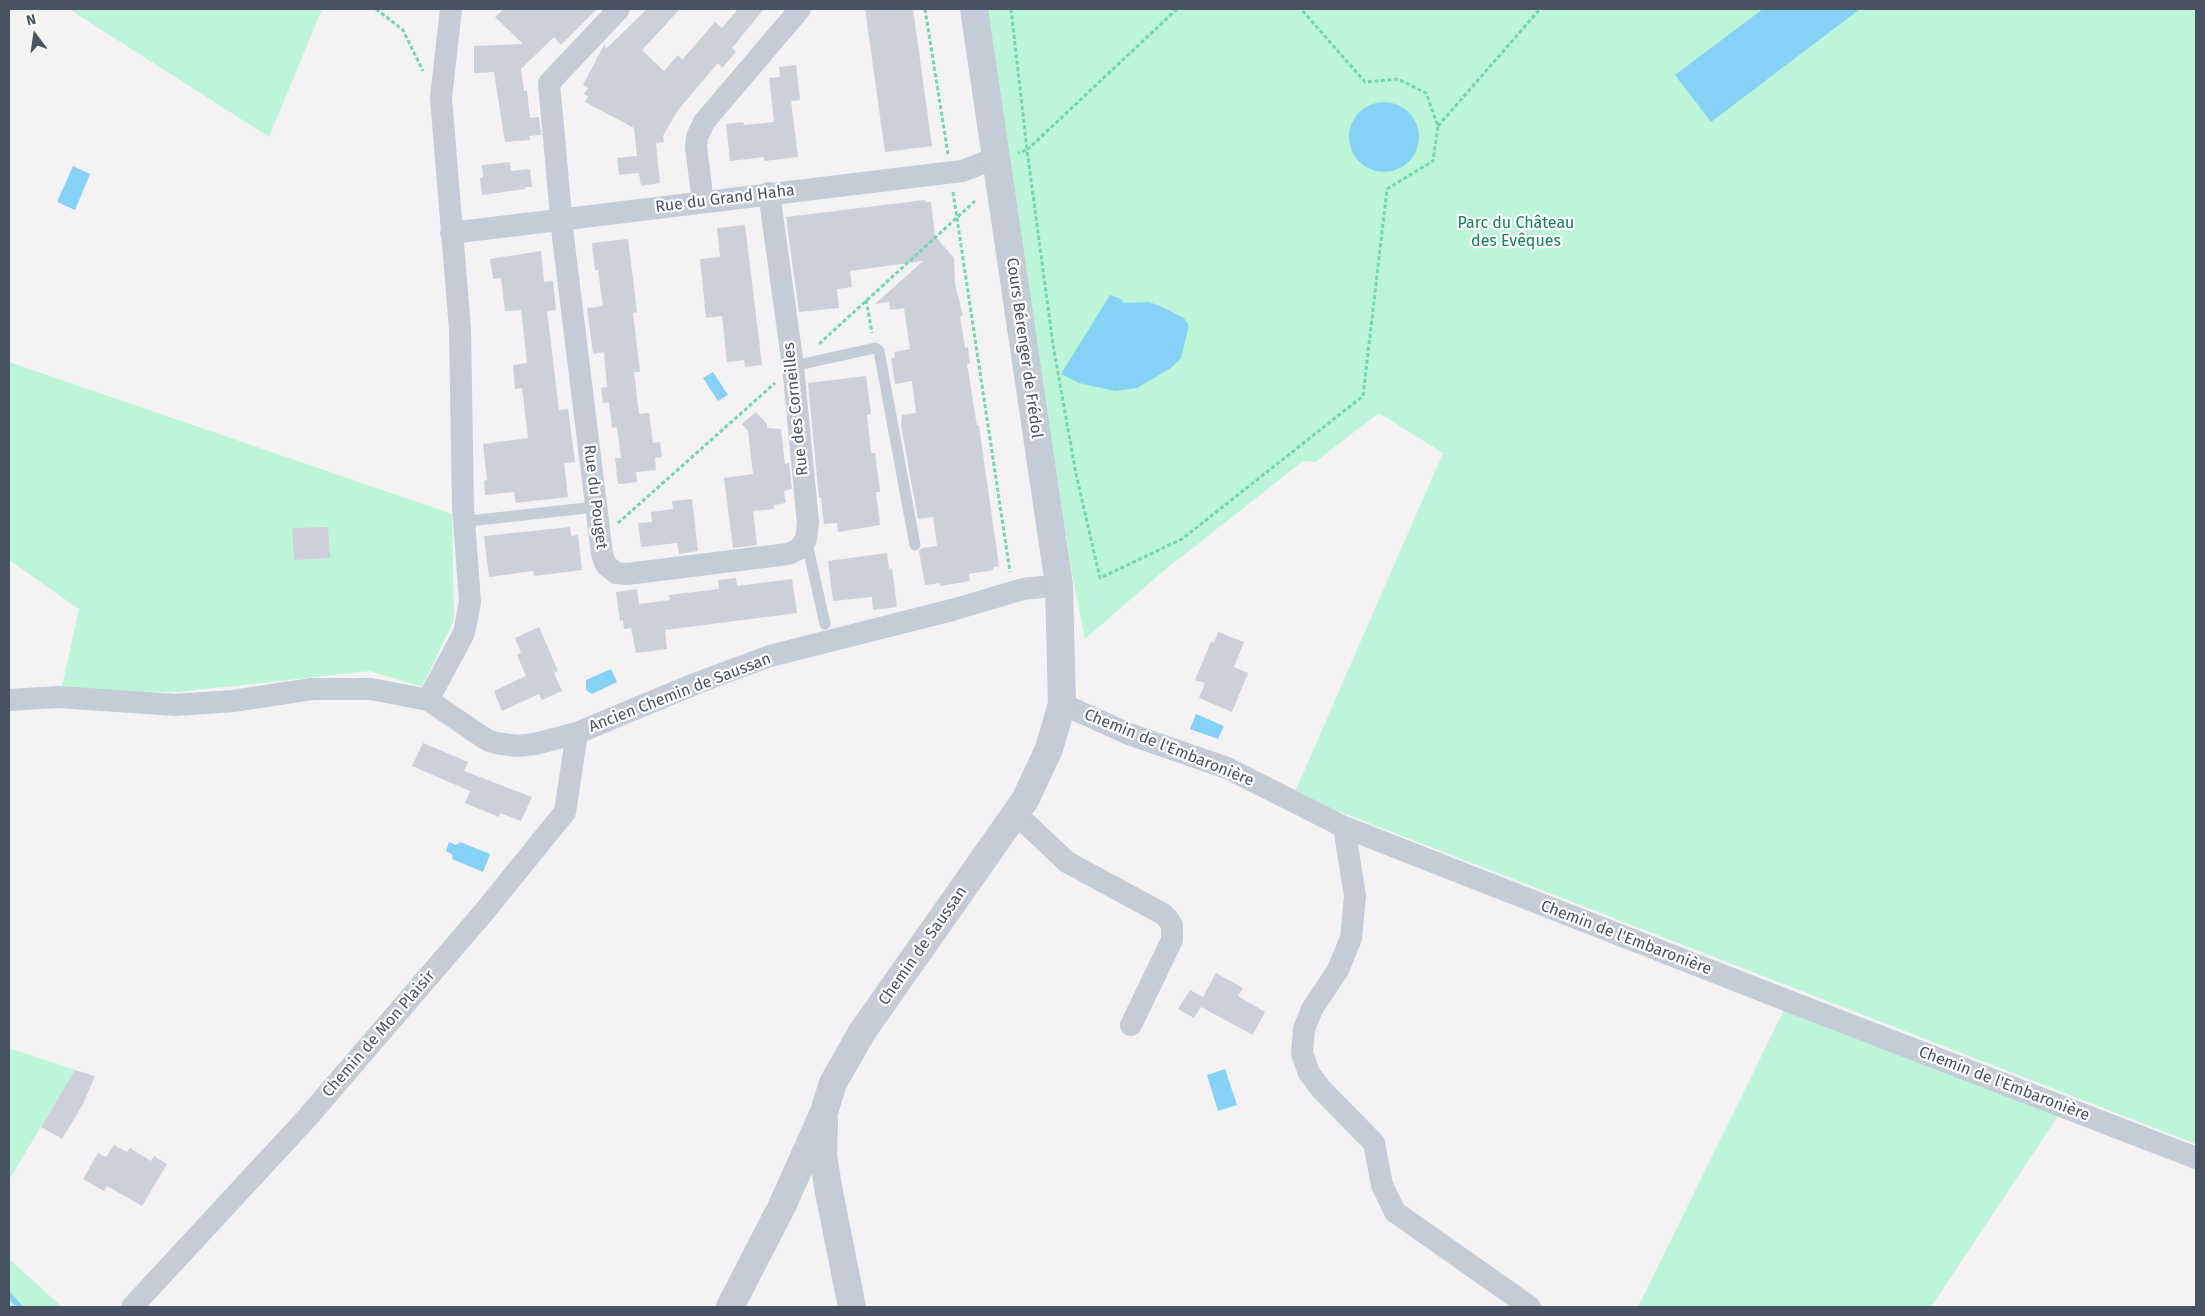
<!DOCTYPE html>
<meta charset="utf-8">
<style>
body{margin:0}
#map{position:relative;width:2205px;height:1316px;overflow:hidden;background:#f4f2f2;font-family:"Fira Sans",sans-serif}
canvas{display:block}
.frame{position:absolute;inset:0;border:10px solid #475262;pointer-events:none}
.north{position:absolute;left:10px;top:10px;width:50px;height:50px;-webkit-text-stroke:4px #fff;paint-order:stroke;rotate:346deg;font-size:14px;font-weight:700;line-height:20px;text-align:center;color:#475262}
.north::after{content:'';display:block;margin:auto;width:18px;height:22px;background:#475262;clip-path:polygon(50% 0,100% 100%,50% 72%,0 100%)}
</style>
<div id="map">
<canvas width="2205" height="1316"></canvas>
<div class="frame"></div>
<div class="north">N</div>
</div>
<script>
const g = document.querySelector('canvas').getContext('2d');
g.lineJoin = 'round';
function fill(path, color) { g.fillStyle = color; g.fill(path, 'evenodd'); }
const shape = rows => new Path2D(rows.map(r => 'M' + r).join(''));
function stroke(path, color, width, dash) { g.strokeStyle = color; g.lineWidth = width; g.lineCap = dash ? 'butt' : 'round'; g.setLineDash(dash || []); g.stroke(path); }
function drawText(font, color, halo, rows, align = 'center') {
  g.font = font + ' "Fira Sans",sans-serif'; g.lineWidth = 4.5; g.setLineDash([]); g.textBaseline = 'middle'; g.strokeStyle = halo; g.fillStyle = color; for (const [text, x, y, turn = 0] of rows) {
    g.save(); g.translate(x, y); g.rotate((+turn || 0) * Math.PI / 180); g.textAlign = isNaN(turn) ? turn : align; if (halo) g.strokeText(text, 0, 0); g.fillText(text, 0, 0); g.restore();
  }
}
const green = shape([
 [69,9,322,9,269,137],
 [985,9,2196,9,2196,1144,1294,794,1443,453,1379,413,1315,462,1303,461,1161,573,1085,639,1073,579],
 [9,362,452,514,454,620,422,687,370,671,178,692,61,691,79,609,9,560],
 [1784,1010,2060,1113,1931,1307,1638,1307],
 [9,1048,75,1070,9,1180],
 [9,1259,62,1307,9,1307]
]);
const water = shape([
 [1763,9,1860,9,1711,122,1675,75],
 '1349 137a35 35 0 1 1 70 0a35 35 0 1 1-70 0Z',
 [73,166,90,174,75,210,57,202],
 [1110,295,1121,299,1124,303,1149,302,1160,306,1184,318,1189,326,1181,358,1171,368,1137,388,1115,391,1079,383,1061,374],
 [713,372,728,395,718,401,703,378],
 [611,669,617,682,592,694,586,690,586,680],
 [1196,714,1224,726,1218,739,1190,729],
 [449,842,456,845,460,842,490,854,483,872,452,859,453,855,446,851],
 [1225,1069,1237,1105,1218,1111,1207,1075]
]);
const stream = shape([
 [9,1295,20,1307]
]);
const building = shape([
 [504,9,597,9,561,45,554,37,521,69,524,91,527,91,530,118,539,117,541,135,529,136,530,140,505,142,494,72,474,73,474,46,523,44,495,17],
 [647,9,680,9,642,50,664,71,678,55,682,60,715,22,722,28,738,9,764,9,732,48,736,52,722,68,718,63,678,110,663,136,664,142,656,143,660,183,641,186,639,173,619,175,617,158,637,156,634,128,585,102,588,96,584,94,588,88,583,85,604,45,607,48],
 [865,9,913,9,932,146,885,152],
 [796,65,800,100,791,101,798,157,764,161,764,157,730,161,726,124,743,122,744,125,774,122,769,78,780,77,779,67],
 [510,162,511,171,530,169,532,187,525,187,525,189,482,195,480,178,483,177,482,165],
 [925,200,925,202,931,202,935,236,954,258,955,284,963,316,960,316,965,348,968,347,970,363,967,364,977,426,979,426,999,566,993,567,993,570,969,574,970,581,941,586,940,583,925,585,919,551,922,548,937,546,933,517,918,519,901,426,902,415,916,413,912,381,895,384,891,358,895,358,894,352,910,349,904,308,890,310,889,302,875,304,923,261,850,271,852,287,837,289,839,308,799,312,786,217],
 [745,225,762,365,745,367,744,360,727,362,722,316,706,318,700,259,720,257,717,228],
 [628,239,637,312,633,313,640,372,634,372,639,414,649,413,653,443,660,442,662,457,655,458,656,470,636,472,637,482,618,484,615,458,621,458,617,427,612,428,609,402,603,403,601,388,607,387,604,352,593,354,587,308,603,306,598,270,595,270,592,243],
 [541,251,544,282,553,281,556,310,547,311,559,410,568,409,575,462,564,463,568,497,516,503,514,492,485,495,484,481,487,480,483,444,528,438,522,388,515,389,513,365,527,363,521,310,505,311,501,278,493,279,490,259],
 [866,376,871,414,867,415,871,453,875,453,880,492,876,492,880,525,838,532,837,523,824,524,821,498,819,498,808,383],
 [756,412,767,424,767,428,781,429,785,464,789,463,792,489,784,491,786,503,774,505,774,509,753,511,757,545,733,548,724,478,753,474,748,431,742,424],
 [692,499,698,551,679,554,677,543,641,547,638,523,652,522,651,512,673,509,672,501],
 [328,527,330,558,294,560,292,528],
 [570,527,571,536,578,535,582,570,534,576,533,571,489,577,484,536],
 [887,553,889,569,892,568,897,607,873,610,872,597,833,601,828,561],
 [736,578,737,586,792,579,797,613,665,630,667,649,636,653,631,628,624,629,623,620,620,621,616,592,637,589,639,604,670,600,669,595,719,589,718,580],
 [539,627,558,671,554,673,562,691,542,700,539,694,502,711,494,691,526,676,517,655,521,653,515,638],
 [1218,632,1244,642,1234,667,1248,673,1232,712,1199,698,1205,683,1195,680,1211,642,1214,643],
 [423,743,468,762,464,771,532,797,521,821,500,813,499,817,465,803,470,791,412,766],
 [1216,973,1243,988,1238,996,1265,1012,1253,1035,1201,1007,1194,1018,1178,1009,1190,990,1203,997],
 [75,1070,95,1076,83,1104,62,1139,41,1127],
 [114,1145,127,1152,130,1148,151,1161,154,1156,167,1164,142,1206,107,1186,104,1191,83,1179,98,1153,106,1157]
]);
const path = shape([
 [376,9,403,30,423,71],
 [925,9,948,154],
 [1011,9,1027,150,1018,153],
 [1177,9,1027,150,1053,345,1076,474,1100,578,1182,539,1363,396,1387,189,1433,161,1438,126,1426,93,1398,79,1365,82,1301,9],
 [1438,126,1540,9],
 [953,192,1010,572],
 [866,300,872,333],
 [819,344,975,201],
 [618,523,775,383]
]);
const service = shape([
 [793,366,875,348,879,351,915,545],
 [469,521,595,507],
 [806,539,825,624]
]);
const minor = shape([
 [619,9,549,83,563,237,602,554,606,565,616,573,627,574,788,554,799,549,806,539,808,523,793,366,769,193],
 [703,202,696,147,697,137,704,122,800,9],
 [451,233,962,171,996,158],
 [9,700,58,697,176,705,233,701,312,689,371,689,428,700,487,740,496,743,517,746,535,744,577,733,697,683,770,656,952,610,1023,589,1059,585],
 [428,700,464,633,470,602,463,507,460,329,441,98,451,9],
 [1062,704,1129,734,1227,768,1344,827,1796,1004,2196,1158],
 [1016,814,1067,862,1163,914,1168,919,1172,925,1172,940,1131,1025],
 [1344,827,1355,896,1351,938,1338,970,1312,1009,1304,1029,1302,1053,1309,1073,1321,1089,1374,1143,1382,1185,1395,1212,1530,1307],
 [132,1307,307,1118,484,912,565,812,577,733]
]);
const tertiary = shape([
 [824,1121,823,1156,829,1192,852,1307],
 [730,1307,782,1206,824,1112,833,1083,862,1032,1025,800,1049,749,1062,704,1059,585,974,9]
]);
const streetNames = [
 ["Rue du Grand Haha",725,199,-7],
 ["Cours Bérenger de Frédol",1024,348,82],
 ["Rue des Corneilles",796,409,-96],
 ["Rue du Pouget",595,497,83],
 ["Ancien Chemin de Saussan",680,693,-21],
 ["Chemin de l'Embaronière",1169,748,22],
 ["Chemin de l'Embaronière",1626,938,21],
 ["Chemin de Saussan",923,946,-55],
 ["Chemin de Mon Plaisir",379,1034,-49],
 ["Chemin de l'Embaronière",2004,1084,21]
];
const parkNames = [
 ["Parc du Château",1516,224],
 ["des Evêques",1516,242]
];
fill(green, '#bdf5d9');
fill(water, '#86d1f6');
stroke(stream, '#86d1f6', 5.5);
fill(building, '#cdd0d8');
stroke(path, '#71d7b1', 3, [4, 2.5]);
stroke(service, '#c4ccd8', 11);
stroke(minor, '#c4ccd8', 22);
stroke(tertiary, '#c4ccd8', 28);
drawText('16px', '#475262', '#fff', streetNames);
drawText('16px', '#0d8255', '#fff', parkNames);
</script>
